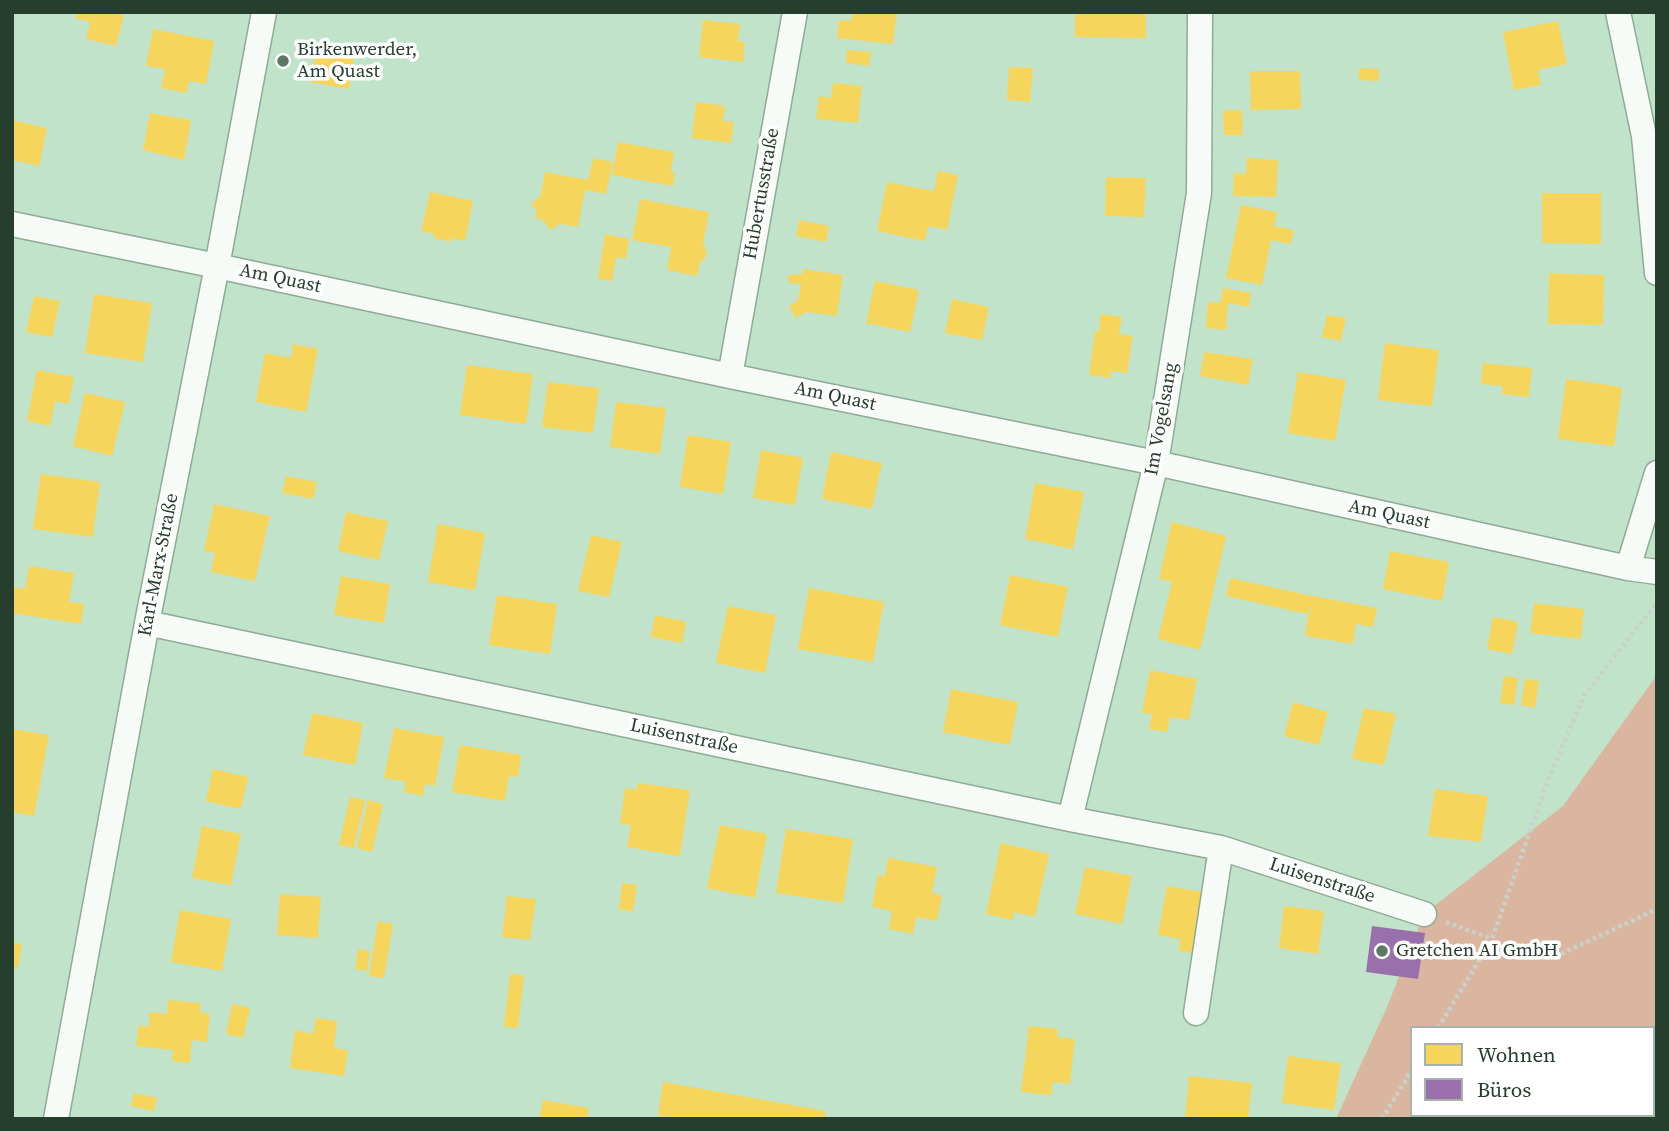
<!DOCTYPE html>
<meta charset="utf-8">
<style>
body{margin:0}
#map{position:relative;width:1669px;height:1131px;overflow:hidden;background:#c1e3ca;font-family:"Source Serif 4",serif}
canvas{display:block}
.frame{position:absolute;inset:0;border:14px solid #253e2d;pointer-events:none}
.legend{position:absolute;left:1410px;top:1026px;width:245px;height:91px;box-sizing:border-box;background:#fff;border:2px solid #a8b2ab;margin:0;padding:9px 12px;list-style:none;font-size:21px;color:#253e2d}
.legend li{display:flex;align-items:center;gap:14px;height:35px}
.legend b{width:35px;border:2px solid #a8b2ab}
</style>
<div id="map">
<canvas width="1669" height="1131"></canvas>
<div class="frame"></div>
<ul class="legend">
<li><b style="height:19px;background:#f6d55c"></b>Wohnen</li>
<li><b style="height:19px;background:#9970ab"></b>Büros</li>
</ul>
</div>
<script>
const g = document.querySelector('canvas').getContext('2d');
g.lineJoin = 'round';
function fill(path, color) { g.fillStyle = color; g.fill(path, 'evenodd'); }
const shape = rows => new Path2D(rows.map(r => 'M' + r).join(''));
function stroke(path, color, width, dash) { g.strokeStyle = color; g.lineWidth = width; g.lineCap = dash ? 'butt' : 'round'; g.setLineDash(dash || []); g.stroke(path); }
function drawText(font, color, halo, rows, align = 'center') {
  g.font = font + ' "Source Serif 4",serif'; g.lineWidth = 7; g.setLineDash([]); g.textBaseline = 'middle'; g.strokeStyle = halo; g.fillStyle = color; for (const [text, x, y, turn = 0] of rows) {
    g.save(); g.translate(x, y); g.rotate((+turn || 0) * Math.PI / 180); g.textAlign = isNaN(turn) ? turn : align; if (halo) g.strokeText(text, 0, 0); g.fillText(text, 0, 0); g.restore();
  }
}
const forest = shape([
 [1657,675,1657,1119,1336,1119,1387,1007,1424,914,1563,806],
 [1412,1028,1653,1028,1653,1115,1412,1115]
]);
const homes = shape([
 [76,12,113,12,124,15,116,46,86,39,90,22,75,18],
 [852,12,897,12,893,44,837,38,839,20,851,21],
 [1075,12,1146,12,1146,38,1075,37],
 [703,20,740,24,738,41,745,42,743,62,699,57],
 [1558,21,1567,64,1538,70,1541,85,1514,90,1503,32],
 [153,29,214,41,206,84,189,81,187,93,161,88,165,69,146,66],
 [317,44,355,50,349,89,310,82],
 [847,50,871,52,869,66,846,63],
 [1009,67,1033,68,1030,102,1007,100],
 [1359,68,1379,69,1379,81,1359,80],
 [1250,71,1300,71,1301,109,1251,110],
 [833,83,862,86,858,123,816,119,819,96,831,98],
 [696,102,725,106,723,121,734,122,731,143,692,138],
 [1223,110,1242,110,1243,135,1224,135],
 [150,113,191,120,184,160,143,150],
 [12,120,47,128,39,166,12,160],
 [618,142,674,152,671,172,675,173,673,186,612,175],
 [593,158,613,162,606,194,585,190,578,227,560,224,550,230,543,220,535,218,537,211,531,203,540,197,545,172,588,180],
 [1247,158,1278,160,1276,197,1233,196,1234,173,1246,174],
 [938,171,958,175,947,230,928,226,925,241,877,231,887,182,934,191],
 [1106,177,1146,178,1144,217,1105,216],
 [430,192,473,201,465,241,451,238,451,242,434,238,434,234,421,231],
 [1542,193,1601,193,1601,244,1542,243],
 [640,199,709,212,703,245,707,250,705,259,700,262,697,276,667,270,671,247,632,240],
 [1241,205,1277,212,1274,226,1294,230,1291,244,1271,240,1262,285,1226,278],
 [799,220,829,226,826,242,796,236],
 [605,234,629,239,626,259,616,257,612,281,598,279],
 [803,269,843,275,837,316,806,312,798,317,795,317,789,306,798,300,801,284,788,283,789,274,802,275],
 [1549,273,1604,275,1603,325,1548,324],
 [875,281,919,290,910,332,866,323],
 [1223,288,1251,293,1249,307,1228,303,1226,330,1206,328,1208,302,1220,303],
 [94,294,152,303,143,362,85,353],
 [34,296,60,301,52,337,26,332],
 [952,299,989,307,982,340,945,333],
 [1101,314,1122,317,1119,334,1133,336,1127,373,1111,371,1110,378,1089,375,1095,331,1099,331],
 [1327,315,1346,318,1341,341,1322,337],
 [1385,343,1439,350,1432,406,1378,400],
 [293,344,318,349,306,412,256,402,265,353,291,358],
 [1204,352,1253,359,1248,385,1200,376],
 [1483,363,1532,368,1529,397,1502,394,1503,386,1481,384],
 [467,365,533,374,526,424,460,415],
 [37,370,74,377,69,404,55,401,50,426,27,421],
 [1298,372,1346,380,1335,441,1288,433],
 [1566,379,1622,387,1614,446,1558,439],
 [548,382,599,388,593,433,542,427],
 [85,393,125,402,112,456,73,446],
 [616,402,666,408,660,454,610,447],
 [688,435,731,442,723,494,680,487],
 [761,450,803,458,795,505,753,498],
 [831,452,882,463,872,509,822,499],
 [41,474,100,482,93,537,33,529],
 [286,476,317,482,313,499,282,493],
 [1035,483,1084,492,1073,549,1025,539],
 [214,504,270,516,255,581,211,572,215,553,204,551],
 [346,512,388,521,379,560,338,551],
 [1172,522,1226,536,1200,650,1158,639,1172,582,1159,579],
 [438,524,485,533,475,590,428,582],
 [591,535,622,542,609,597,578,591],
 [1390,551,1449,562,1442,601,1383,589],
 [29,566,74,573,69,602,84,604,81,624,12,613,12,587,25,589],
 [1010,575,1068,587,1058,637,1000,625],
 [341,576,390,584,384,623,334,615],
 [1230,578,1312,596,1377,608,1373,627,1356,624,1353,644,1305,636,1310,604,1307,614,1226,596],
 [809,588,884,602,873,662,798,649],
 [497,595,557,604,550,654,489,645],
 [1534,603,1584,609,1581,639,1530,633],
 [728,606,776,615,765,673,716,663],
 [655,615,686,622,682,643,651,637],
 [1493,617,1518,622,1512,654,1487,649],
 [1150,670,1197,679,1189,720,1170,717,1167,732,1149,729,1152,714,1142,713],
 [1504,676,1518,678,1514,705,1500,703],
 [1525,679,1539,681,1535,708,1521,705],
 [951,689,1018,702,1010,745,943,732],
 [1293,702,1328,712,1319,745,1284,736],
 [1364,708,1396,714,1384,765,1352,759],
 [312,713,363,723,355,765,303,755],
 [394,728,444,737,435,786,425,784,423,796,404,792,406,782,384,778],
 [12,729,49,735,34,816,12,812],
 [460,745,521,755,518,777,509,776,505,801,452,792],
 [213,769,248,777,241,809,206,801],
 [638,783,690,790,680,856,627,847,631,825,620,824,625,788,636,790],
 [1435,789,1488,796,1481,842,1428,836],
 [350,797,365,800,354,848,339,845],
 [368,800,383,804,372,852,357,848],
 [720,825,767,834,755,898,707,888],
 [202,826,241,834,231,885,192,878],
 [786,829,853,839,843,903,776,893],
 [1001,843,1049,854,1035,917,1014,912,1013,920,986,914],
 [888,858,937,867,932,893,942,895,937,921,916,917,913,934,889,929,892,911,872,907,878,875,885,876],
 [1085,867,1132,876,1122,924,1075,914],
 [622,883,637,885,633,911,619,910],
 [1167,886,1208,893,1198,954,1179,951,1180,939,1158,935],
 [280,894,321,897,318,938,277,935],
 [507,896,536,899,530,940,502,937],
 [1284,906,1324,911,1318,954,1279,948],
 [180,910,231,919,222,971,171,962],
 [378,921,393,924,384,978,369,976],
 [12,943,22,944,18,968,12,967],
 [358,949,370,951,367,971,355,969],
 [510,974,524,975,518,1028,504,1027],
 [168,1000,201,1003,200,1012,210,1014,207,1042,192,1040,190,1063,172,1061,173,1050,136,1046,139,1025,149,1027,150,1012,167,1014],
 [232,1004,250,1008,243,1038,226,1034],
 [316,1018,337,1021,334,1048,348,1050,344,1076,290,1068,295,1030,313,1034],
 [1029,1026,1058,1029,1057,1037,1075,1039,1070,1084,1053,1082,1051,1095,1021,1092],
 [1288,1056,1341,1063,1334,1110,1282,1103],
 [1189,1076,1252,1083,1248,1119,1185,1119],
 [663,1082,826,1111,825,1119,675,1119,658,1116],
 [134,1093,157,1098,154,1111,131,1106],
 [543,1100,589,1108,587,1119,539,1119]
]);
const offices = shape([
 [1372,926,1425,933,1418,979,1366,972]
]);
const path = shape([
 [1446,922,1492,939],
 [1484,953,1563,953,1657,909],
 [1438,1028,1492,939,1548,780,1585,694,1657,603],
 [1382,1119,1412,1070]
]);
const minor = shape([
 [1618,12,1644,136,1657,273],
 [12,224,217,266,730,376,1156,463,1628,568,1657,572],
 [730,376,795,12],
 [1628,568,1657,473],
 [147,623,1070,819,1221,848,1424,914],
 [1070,819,1156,463,1199,193,1200,12],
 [1196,1013,1221,848],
 [56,1119,147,623,217,266,264,12]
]);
const markers = [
 [283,61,7,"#5c7864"],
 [1382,951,7,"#5c7864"]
];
const poiNames = [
 ["Birkenwerder,",297,50],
 ["Am Quast",297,72],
 ["Gretchen AI GmbH",1396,951]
];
const streetNames = [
 ["Hubertusstraße",762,194,-80],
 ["Am Quast",280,279,12],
 ["Am Quast",835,397,12],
 ["Im Vogelsang",1162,419,-80],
 ["Am Quast",1389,515,12],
 ["Karl-Marx-Straße",159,565,-79],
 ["Luisenstraße",684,737,12],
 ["Luisenstraße",1322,881,18]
];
fill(forest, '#dab6a0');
fill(homes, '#f6d55c');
fill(offices, '#9970ab');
stroke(minor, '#90aa97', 27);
stroke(path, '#c8d1ca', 4.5, [3.5, 3.5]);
stroke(minor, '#f6fbf7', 24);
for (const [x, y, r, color] of markers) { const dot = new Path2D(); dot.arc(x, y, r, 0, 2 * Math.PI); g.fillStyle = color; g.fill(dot); stroke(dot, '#fff', 2.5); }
drawText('19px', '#253e2d', '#fff', poiNames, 'left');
drawText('19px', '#253e2d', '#fff', streetNames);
</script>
